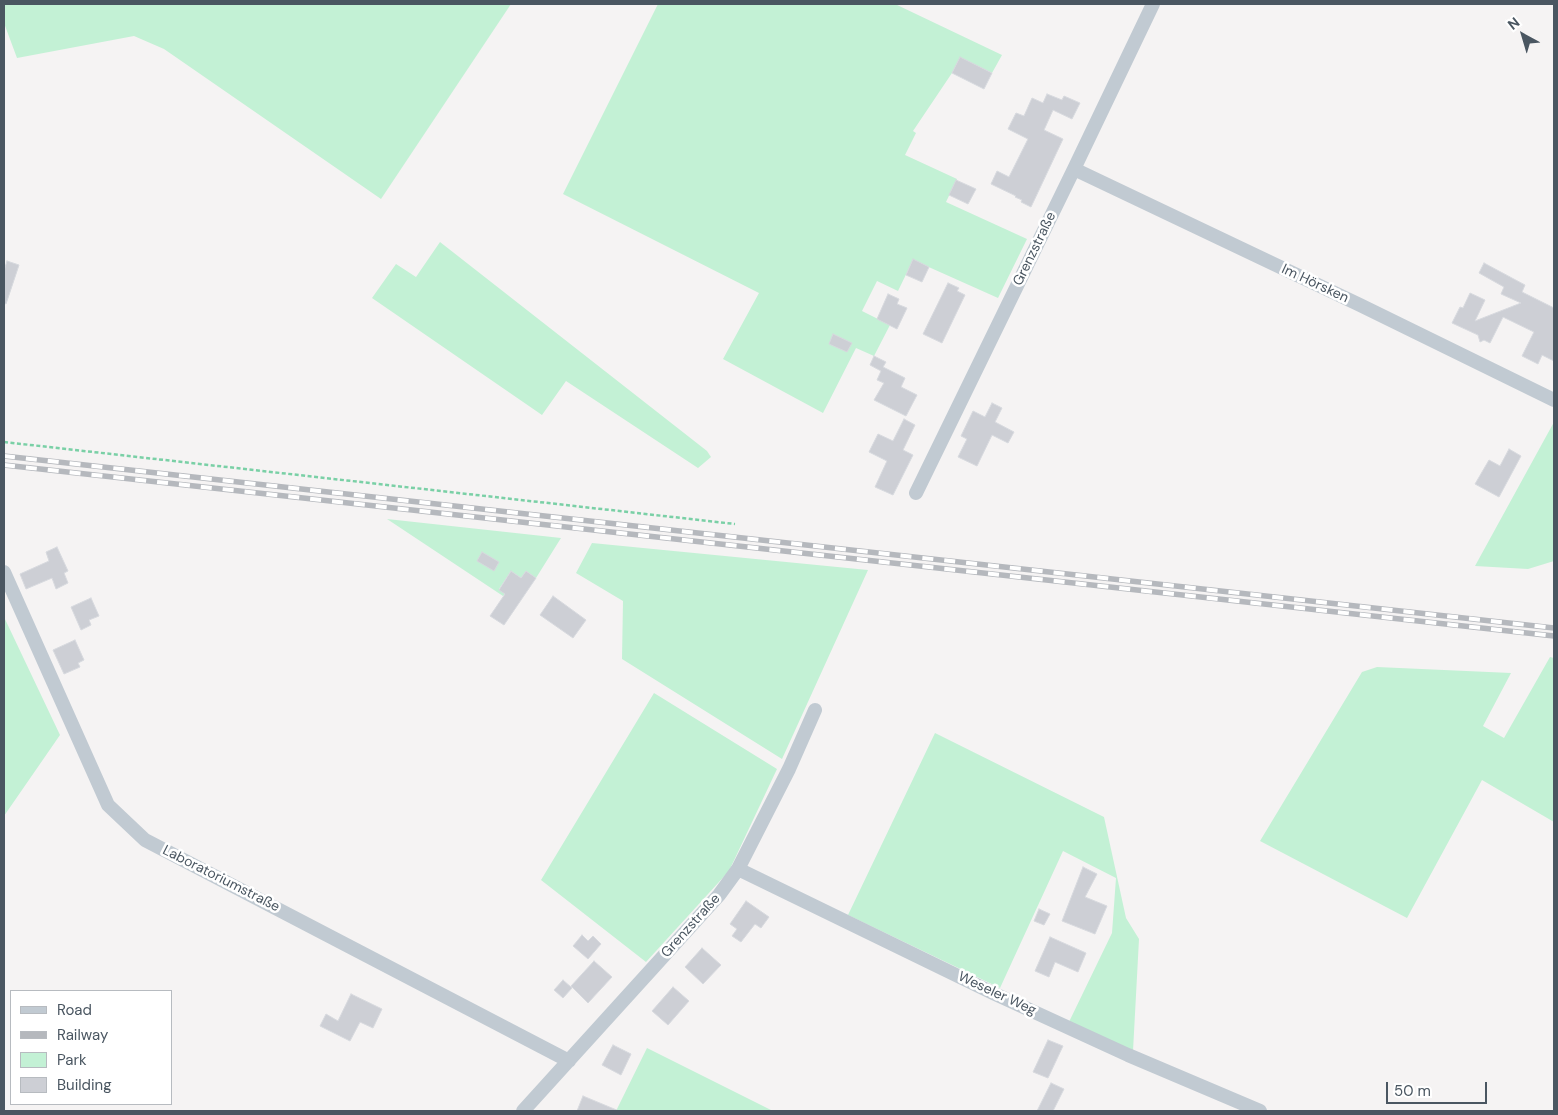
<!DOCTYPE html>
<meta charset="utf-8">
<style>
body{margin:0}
#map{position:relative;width:1558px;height:1115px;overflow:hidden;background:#f5f3f3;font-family:"DM Sans",sans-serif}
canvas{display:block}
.frame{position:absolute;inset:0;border:5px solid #4a5661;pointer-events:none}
.legend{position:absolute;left:10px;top:990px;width:162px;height:115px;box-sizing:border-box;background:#fff;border:1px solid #b7bbc0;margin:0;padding:6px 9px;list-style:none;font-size:15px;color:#4a5661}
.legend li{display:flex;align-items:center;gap:10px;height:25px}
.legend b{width:25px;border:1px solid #b7bbc0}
.north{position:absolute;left:1498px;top:10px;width:50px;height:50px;-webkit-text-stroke:4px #fff;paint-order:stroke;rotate:321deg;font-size:14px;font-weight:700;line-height:20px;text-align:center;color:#4a5661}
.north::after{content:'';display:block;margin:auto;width:18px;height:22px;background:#4a5661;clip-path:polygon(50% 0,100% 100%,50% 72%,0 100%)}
.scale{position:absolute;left:1386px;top:1082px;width:101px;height:22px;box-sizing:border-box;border:2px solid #4a5661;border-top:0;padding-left:6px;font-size:15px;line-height:18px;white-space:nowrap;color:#4a5661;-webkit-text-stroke:4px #fff;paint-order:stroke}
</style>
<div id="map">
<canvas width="1558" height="1115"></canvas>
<div class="frame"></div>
<ul class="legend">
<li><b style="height:6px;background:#c1cad2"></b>Road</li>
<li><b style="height:6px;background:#b5b8bd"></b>Railway</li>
<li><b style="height:14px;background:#c3f1d5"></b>Park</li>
<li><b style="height:14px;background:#cdcfd5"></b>Building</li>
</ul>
<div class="north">N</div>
<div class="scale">50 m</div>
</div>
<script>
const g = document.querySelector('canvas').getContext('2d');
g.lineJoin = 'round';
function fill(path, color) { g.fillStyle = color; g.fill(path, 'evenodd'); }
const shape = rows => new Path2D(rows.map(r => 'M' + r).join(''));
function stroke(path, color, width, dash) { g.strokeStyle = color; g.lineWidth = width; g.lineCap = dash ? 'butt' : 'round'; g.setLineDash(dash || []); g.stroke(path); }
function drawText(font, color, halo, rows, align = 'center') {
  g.font = font + ' "DM Sans",sans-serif'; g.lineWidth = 5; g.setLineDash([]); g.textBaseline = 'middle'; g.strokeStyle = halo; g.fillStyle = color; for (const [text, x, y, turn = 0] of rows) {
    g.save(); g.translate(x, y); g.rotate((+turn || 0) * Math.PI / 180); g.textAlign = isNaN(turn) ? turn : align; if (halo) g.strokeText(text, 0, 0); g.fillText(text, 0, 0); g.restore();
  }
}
const green = shape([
 [4,4,511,4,381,199,164,49,134,36,17,58,4,23],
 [658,4,895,4,1002,55,992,73,960,58,952,73,913,131,916,133,905,155,957,179,946,202,1027,239,998,298,913,260,898,291,877,281,862,311,890,325,874,356,856,348,823,413,723,359,759,293,563,194],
 [440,242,707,451,711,457,698,468,566,381,542,415,372,298,396,264,416,277],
 [1554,422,1554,561,1528,569,1475,566],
 [387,519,561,538,536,578,526,571,521,578,511,571,499,589,505,594,503,596],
 [592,543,868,570,782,759,622,659,623,601,576,573],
 [4,617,60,735,4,816],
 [1550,657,1554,658,1554,822,1482,780,1407,918,1260,841,1362,672,1377,667,1511,673,1483,726,1504,738],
 [654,693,777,769,729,871,646,962,541,880],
 [935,733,1104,817,1126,918,1139,939,1133,1051,1068,1024,1112,933,1116,878,1063,851,1000,988,848,915],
 [647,1048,773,1111,616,1111]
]);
const building = shape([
 [960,57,992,73,984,89,952,73,960,57],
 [1047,94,1062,100,1064,96,1080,103,1072,119,1053,110,1044,130,1063,139,1031,207,1021,202,1022,200,1015,197,1016,196,991,184,997,171,1009,177,1028,139,1008,129,1016,113,1024,116,1032,98,1043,103,1047,94],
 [956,180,976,189,968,204,949,195,956,180],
 [913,259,929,267,922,282,906,275,913,259],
 [7,261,19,265,6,304,4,303,4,271,7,261],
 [1484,263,1525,285,1522,292,1554,308,1554,361,1542,355,1538,364,1522,356,1534,332,1503,317,1490,343,1484,340,1480,342,1478,335,1452,323,1460,307,1463,308,1470,293,1485,300,1475,321,1521,303,1501,294,1504,287,1479,273,1484,263],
 [948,283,959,288,957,291,965,295,942,343,923,334,948,283],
 [888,294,899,299,897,304,907,308,897,329,877,319,888,294],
 [833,334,852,343,847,352,829,344,833,334],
 [874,356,886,362,883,367,905,378,901,387,917,395,906,416,874,400,884,383,877,380,881,371,870,365,874,356],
 [992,403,1002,408,995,422,1014,432,1008,443,992,435,977,466,958,457,967,439,961,436,973,411,985,417,992,403],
 [904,419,915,425,903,450,913,455,893,495,875,487,887,461,869,452,878,434,893,441,904,419],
 [1509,449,1521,456,1499,497,1475,484,1489,460,1500,466,1509,449],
 [57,547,68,571,64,573,68,583,56,589,52,578,26,589,20,574,49,561,46,552,57,547],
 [482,552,499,562,494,571,477,561,482,552],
 [511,571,521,578,526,571,536,578,504,625,490,616,505,594,499,590,511,571],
 [553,596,586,620,573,638,540,615,553,596],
 [91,598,99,616,89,620,91,625,81,630,71,607,91,598],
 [75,640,84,660,78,663,80,667,64,674,53,650,75,640],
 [1083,867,1097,874,1085,897,1107,906,1095,934,1062,921,1083,867],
 [746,901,769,917,761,928,755,924,741,942,732,936,737,929,730,924,746,901],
 [1039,909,1050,914,1044,925,1034,921,1039,909],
 [582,935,588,941,593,936,601,944,588,959,573,946,582,935],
 [1050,937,1086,953,1078,972,1055,962,1049,977,1035,971,1050,937],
 [702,948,721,965,703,984,685,967,702,948],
 [594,961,612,977,588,1003,571,986,594,961],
 [563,980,572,988,563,998,554,990,563,980],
 [673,987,689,1001,668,1025,652,1011,673,987],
 [351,994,382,1009,373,1028,360,1022,350,1041,320,1026,326,1014,338,1021,351,994],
 [1048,1040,1063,1046,1048,1078,1033,1072,1048,1040],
 [613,1045,631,1054,621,1075,602,1065,613,1045],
 [1051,1083,1064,1089,1053,1111,1037,1111,1051,1083],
 [583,1096,619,1111,577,1111,583,1096]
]);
const path = shape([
 [4,442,735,524]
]);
const minor = shape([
 [1074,169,1360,305,1554,400],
 [916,493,1074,169,1153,4],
 [4,572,108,805,145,840,569,1061],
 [738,869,995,994,1128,1055,1260,1111],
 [523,1111,719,895,738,869,789,769,815,710]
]);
const rail = shape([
 [4,456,1554,628],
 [4,465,1554,636]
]);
const streetNames = [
 ["Grenzstraße",1035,249,-64],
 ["Im Hörsken",1315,284,25],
 ["Laboratoriumstraße",221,879,27],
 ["Grenzstraße",691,926,-48],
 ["Weseler Weg",997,994,25]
];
fill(green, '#c3f1d5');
fill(building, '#cdcfd5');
stroke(building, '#d7d9de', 1);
stroke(path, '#7ad0a6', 2.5, [4, 2.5]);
stroke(minor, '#c1cad2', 14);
stroke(rail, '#b5b8bd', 5.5);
stroke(rail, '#fff', 4, [11]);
drawText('14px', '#4a5661', '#fff', streetNames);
</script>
